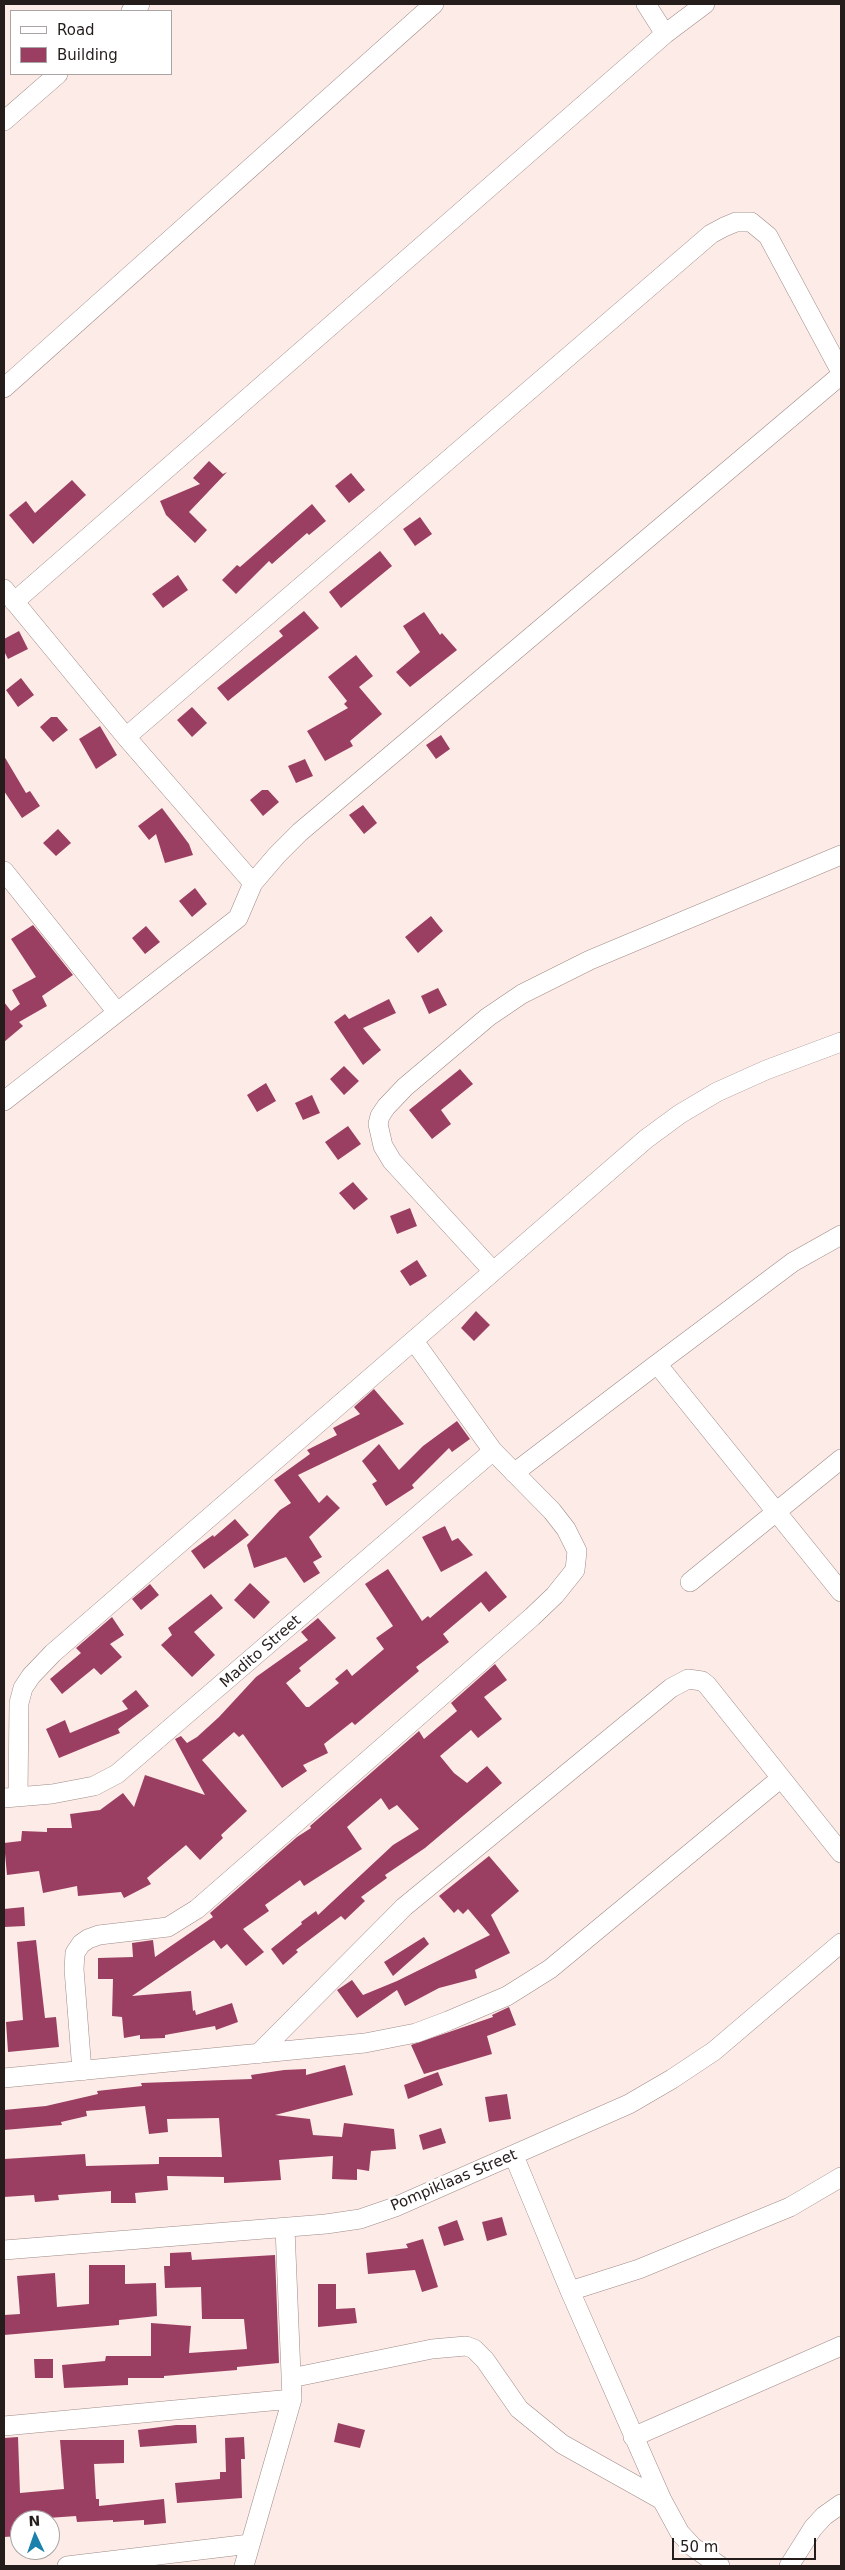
<!DOCTYPE html>
<style>
body{margin:0}
#map{position:relative;width:845px;height:2570px;overflow:hidden;background:#fdebe7;font-family:"DejaVu Sans",sans-serif}
canvas{display:block}
.frame{position:absolute;inset:0;border:5px solid #251d1b;pointer-events:none}
.legend{position:absolute;left:10px;top:10px;width:162px;height:65px;box-sizing:border-box;background:#fff;border:1px solid #a8a5a4;margin:0;padding:6px 9px;list-style:none;font-size:15px;color:#251d1b}
.legend li{display:flex;align-items:center;gap:10px;height:25px}
.legend b{width:25px;border:1px solid #a8a5a4}
.north{position:absolute;left:10px;top:2510px;width:50px;height:50px;box-sizing:border-box;background:#fff;border:1px solid #a8a5a4;border-radius:50%;rotate:357deg;font-size:14px;font-weight:700;line-height:20px;text-align:center;color:#251d1b}
.north::after{content:'';display:block;margin:auto;width:18px;height:22px;background:#1981ab;clip-path:polygon(50% 0,100% 100%,50% 72%,0 100%)}
.scale{position:absolute;left:672px;top:2538px;width:144px;height:22px;box-sizing:border-box;border:2px solid #251d1b;border-top:0;padding-left:6px;font-size:15px;line-height:18px;white-space:nowrap;color:#251d1b;-webkit-text-stroke:4px #fff;paint-order:stroke}
</style>
<div id="map">
<canvas width="845" height="2570"></canvas>
<div class="frame"></div>
<ul class="legend">
<li><b style="height:6px;background:#fff"></b>Road</li>
<li><b style="height:14px;background:#9b3f62"></b>Building</li>
</ul>
<div class="north">N</div>
<div class="scale">50 m</div>
</div>
<script>
const g = document.querySelector('canvas').getContext('2d');
g.lineJoin = 'round';
function fill(path, color) { g.fillStyle = color; g.fill(path, 'evenodd'); }
const shape = rows => new Path2D(rows.map(r => 'M' + r).join(''));
function stroke(path, color, width, dash) { g.strokeStyle = color; g.lineWidth = width; g.lineCap = dash ? 'butt' : 'round'; g.setLineDash(dash || []); g.stroke(path); }
function drawText(font, color, halo, rows, align = 'center') {
  g.font = font + ' "DejaVu Sans",sans-serif'; g.lineWidth = 5; g.setLineDash([]); g.textBaseline = 'middle'; g.strokeStyle = halo; g.fillStyle = color; for (const [text, x, y, turn = 0] of rows) {
    g.save(); g.translate(x, y); g.rotate((+turn || 0) * Math.PI / 180); g.textAlign = isNaN(turn) ? turn : align; if (halo) g.strokeText(text, 0, 0); g.fillText(text, 0, 0); g.restore();
  }
}
const building = shape([
 [209,461,223,474,227,472,189,512,207,530,195,543,166,515,160,501,200,484,193,478],
 [351,473,365,490,349,503,335,486],
 [72,480,86,495,33,544,9,515,26,501,35,513],
 [312,504,326,521,309,535,307,533,272,564,269,561,236,594,222,580,237,565,240,567],
 [420,517,432,534,415,546,403,529],
 [380,551,392,566,341,608,329,592],
 [178,575,188,590,163,608,152,594],
 [304,611,319,628,228,701,217,688,283,636,279,631],
 [424,612,440,635,442,633,457,650,410,687,396,672,420,652,403,626],
 [19,631,28,649,8,659,4,651,4,639],
 [356,655,373,676,359,687,382,714,350,741,353,746,325,761,307,731,348,708,344,704,347,701,328,677],
 [21,678,34,695,18,707,6,690],
 [192,707,207,723,192,737,177,720],
 [51,717,57,717,68,730,53,742,40,727],
 [100,726,117,755,96,769,79,739],
 [441,735,450,749,436,759,426,745],
 [4,756,26,793,30,791,40,806,22,818,4,791],
 [305,759,313,776,296,783,288,766],
 [262,790,268,790,279,802,263,816,250,800],
 [363,805,377,823,364,834,349,815],
 [162,808,189,844,193,855,165,863,156,834,149,840,138,826],
 [58,829,71,843,56,856,43,843],
 [195,888,207,904,192,917,179,901],
 [431,916,443,931,418,953,405,937],
 [33,925,73,975,42,996,47,1006,19,1022,23,1026,4,1042,4,1002,11,1011,20,1004,12,990,36,977,11,939],
 [146,926,160,942,145,954,132,938],
 [438,988,447,1005,429,1014,421,996],
 [389,999,396,1013,363,1028,381,1050,363,1065,334,1022,345,1014,349,1019],
 [344,1066,359,1081,344,1095,330,1079],
 [460,1069,473,1084,441,1110,451,1124,432,1139,409,1110],
 [266,1083,276,1101,257,1112,247,1095],
 [312,1095,320,1113,303,1120,295,1103],
 [348,1126,361,1144,338,1160,325,1142],
 [353,1182,368,1199,354,1210,339,1193],
 [410,1208,417,1226,397,1234,390,1216],
 [417,1260,427,1276,410,1286,400,1271],
 [476,1311,490,1325,474,1341,461,1328],
 [374,1389,404,1424,298,1475,319,1503,327,1495,340,1508,309,1537,322,1557,313,1562,320,1573,304,1583,286,1557,254,1568,247,1545,280,1510,291,1503,274,1480,310,1454,307,1450,337,1435,333,1428,360,1414,354,1407],
 [457,1421,470,1439,452,1452,449,1448,412,1485,414,1488,386,1506,372,1484,377,1481,362,1461,379,1444,399,1470,423,1446],
 [235,1519,249,1535,204,1569,191,1551,213,1535,214,1537],
 [445,1526,452,1541,458,1538,473,1555,441,1572,422,1537],
 [388,1569,422,1621,428,1616,430,1618,486,1571,507,1597,489,1612,481,1602,443,1634,449,1642,416,1667,419,1671,355,1725,352,1722,324,1744,328,1753,303,1765,307,1771,282,1788,243,1734,239,1737,234,1732,202,1760,247,1811,221,1835,223,1838,200,1860,186,1845,147,1878,151,1884,124,1898,121,1892,78,1896,77,1886,43,1893,39,1871,7,1875,4,1843,21,1841,22,1831,47,1832,47,1828,72,1828,70,1814,100,1810,123,1793,134,1807,145,1775,205,1795,175,1739,181,1736,187,1743,197,1737,219,1717,256,1677,308,1640,301,1632,318,1618,336,1638,299,1668,301,1671,286,1683,306,1707,309,1707,339,1683,335,1679,347,1669,352,1676,384,1649,376,1638,393,1626,365,1584],
 [250,1583,270,1602,254,1619,234,1600],
 [150,1584,159,1595,141,1610,132,1599],
 [211,1594,223,1608,194,1632,215,1655,192,1677,161,1645,172,1635,168,1628],
 [112,1617,124,1635,110,1644,122,1657,101,1675,94,1668,62,1694,50,1679,81,1653,76,1648],
 [495,1664,507,1680,484,1697,502,1719,478,1738,471,1730,440,1756,454,1773,467,1783,487,1766,502,1783,425,1848,385,1875,387,1878,361,1897,365,1901,345,1920,341,1916,296,1950,298,1952,283,1965,271,1949,302,1924,301,1922,316,1911,318,1915,393,1845,419,1829,397,1805,389,1810,381,1798,347,1827,362,1849,304,1886,300,1880,265,1905,269,1911,243,1929,264,1952,246,1966,227,1944,221,1949,214,1940,132,1996,191,1991,193,2011,195,2010,196,2015,232,2003,238,2022,216,2030,215,2026,165,2035,165,2038,140,2039,140,2035,124,2038,122,2017,112,2016,113,1979,98,1979,98,1958,133,1957,132,1943,153,1940,155,1957,213,1917,210,1913,297,1837,311,1828,310,1826,419,1731,424,1739,457,1711,451,1703],
 [136,1690,149,1706,118,1729,120,1733,59,1758,46,1729,65,1720,70,1733,128,1709,122,1701],
 [489,1856,519,1891,491,1915,510,1953,475,1970,477,1978,439,1988,405,2006,397,1990,357,2018,337,1990,352,1980,363,1995,397,1981,490,1935,468,1909,463,1914,458,1909,454,1913,439,1896],
 [24,1907,25,1926,4,1927,4,1909],
 [424,1937,429,1944,393,1976,384,1962],
 [36,1940,45,2018,56,2017,59,2047,8,2052,6,2022,23,2020,17,1942],
 [509,2007,516,2025,487,2036,492,2054,424,2074,411,2045,493,2017,492,2015],
 [345,2065,353,2095,275,2115,310,2119,313,2135,342,2137,344,2123,394,2129,396,2149,371,2151,369,2171,357,2169,357,2180,332,2179,333,2156,279,2160,281,2180,224,2183,224,2177,167,2176,168,2190,135,2193,136,2203,111,2203,111,2191,58,2195,59,2200,35,2202,34,2195,4,2197,4,2159,85,2154,86,2166,159,2164,159,2157,222,2157,219,2118,167,2119,168,2132,149,2134,145,2106,86,2111,87,2116,61,2122,62,2125,4,2130,4,2110,46,2106,98,2094,97,2091,142,2086,141,2083,252,2079,251,2075,284,2070,306,2069,306,2075],
 [438,2072,443,2085,408,2099,404,2085],
 [507,2094,511,2119,489,2122,485,2097],
 [441,2128,446,2143,423,2150,419,2135],
 [502,2217,507,2235,487,2241,482,2222],
 [457,2220,464,2240,444,2246,438,2227],
 [423,2239,438,2287,422,2292,415,2270,368,2274,366,2253,408,2248,406,2244],
 [191,2252,192,2260,275,2255,279,2363,237,2367,237,2370,164,2376,164,2378,128,2378,128,2385,64,2388,62,2365,105,2361,106,2356,151,2356,151,2323,191,2326,189,2353,247,2349,244,2319,202,2319,201,2287,165,2288,164,2266,170,2266,170,2253],
 [89,2265,125,2265,125,2284,156,2283,157,2316,119,2320,119,2325,4,2335,4,2315,20,2314,17,2276,55,2273,57,2307,89,2304],
 [318,2284,336,2284,336,2309,355,2308,357,2323,318,2327],
 [34,2359,53,2359,53,2378,35,2378],
 [338,2423,365,2430,360,2448,334,2442],
 [176,2425,196,2425,197,2443,140,2447,138,2430],
 [18,2437,20,2493,64,2489,60,2440,124,2440,124,2463,94,2464,96,2499,99,2499,99,2506,164,2499,166,2523,144,2525,144,2520,113,2522,113,2520,77,2522,76,2516,20,2520,20,2536,4,2537,4,2438],
 [244,2437,245,2459,241,2459,242,2498,177,2503,175,2483,220,2479,220,2472,226,2472,225,2438]
]);
const minor = shape([
 [646,4,665,34],
 [131,11,140,4],
 [4,121,58,74],
 [4,388,434,4],
 [4,589,126,737,253,883],
 [14,602,665,34,705,4],
 [126,737,711,234,724,227,736,222,751,222,768,236,841,372],
 [4,871,117,1012],
 [4,1101,238,918,253,883,277,855,300,832,841,375],
 [841,1235,793,1262,657,1364,841,1592],
 [492,1270,392,1161,383,1146,378,1124,380,1116,386,1107,405,1087,488,1017,522,994,590,960,841,855],
 [514,1473,657,1364],
 [690,1582,841,1459],
 [18,1797,19,1703,23,1688,31,1676,53,1653,646,1139,680,1114,717,1092,766,1070,841,1042],
 [4,1798,52,1794,94,1786,117,1774,493,1451],
 [258,2054,404,1907,671,1688,688,1679,702,1681,707,1685,841,1853],
 [82,2071,74,1969,75,1953,81,1944,88,1939,99,1935,168,1927,197,1909,532,1617,555,1595,575,1570,577,1551,566,1529,552,1511,493,1451,414,1341],
 [4,2078,365,2043,416,2033,448,2021,507,1996,550,1969,781,1778],
 [514,2156,570,2291,662,2500,680,2533,693,2547,720,2566],
 [4,2250,326,2224,360,2219,395,2207,629,2104,672,2079,714,2051,841,1943],
 [570,2291,639,2269,790,2207,841,2177],
 [291,2378,432,2349,466,2346,474,2349,485,2360,519,2409,562,2444,662,2500],
 [4,2426,292,2399],
 [633,2437,841,2346],
 [67,2566,250,2544],
 [244,2566,292,2399,285,2228],
 [789,2566,813,2528,824,2516,841,2504]
]);
const streetNames = [
 ["Madito Street",261,1652,-41],
 ["Pompiklaas Street",454,2181,-23]
];
fill(building, '#9b3f62');
stroke(minor, '#9f8b87', 20);
stroke(minor, '#fff', 19);
drawText('15px', '#251d1b', '#fff', streetNames);
</script>
